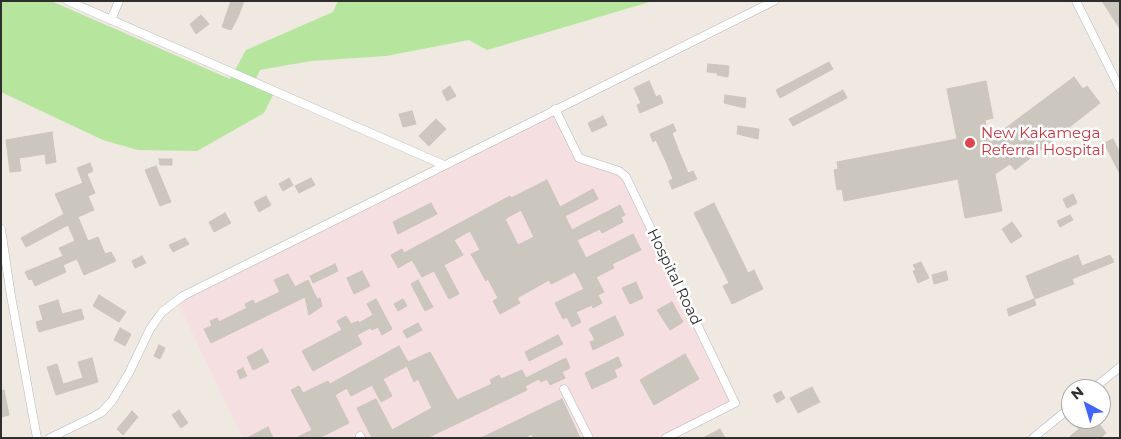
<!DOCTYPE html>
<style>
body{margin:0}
#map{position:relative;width:1121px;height:439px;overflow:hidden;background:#efe9e1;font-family:Montserrat,sans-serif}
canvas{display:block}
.frame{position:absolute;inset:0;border:2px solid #2e2e2e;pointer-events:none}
.north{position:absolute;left:1061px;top:379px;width:50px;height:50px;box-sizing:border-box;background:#fff;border:1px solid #ababab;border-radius:50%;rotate:321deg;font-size:14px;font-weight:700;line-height:20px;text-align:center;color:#2e2e2e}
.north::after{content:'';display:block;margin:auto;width:18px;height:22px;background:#4264fb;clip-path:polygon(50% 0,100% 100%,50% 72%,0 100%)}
</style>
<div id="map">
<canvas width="1121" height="439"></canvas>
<div class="frame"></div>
<div class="north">N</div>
</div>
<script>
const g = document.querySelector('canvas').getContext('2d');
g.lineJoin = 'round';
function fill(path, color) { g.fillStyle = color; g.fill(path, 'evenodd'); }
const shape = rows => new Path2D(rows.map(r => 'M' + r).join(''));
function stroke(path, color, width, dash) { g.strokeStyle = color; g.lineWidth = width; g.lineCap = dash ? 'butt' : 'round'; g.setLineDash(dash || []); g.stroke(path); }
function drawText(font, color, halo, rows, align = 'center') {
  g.font = font + ' Montserrat,sans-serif'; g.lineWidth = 5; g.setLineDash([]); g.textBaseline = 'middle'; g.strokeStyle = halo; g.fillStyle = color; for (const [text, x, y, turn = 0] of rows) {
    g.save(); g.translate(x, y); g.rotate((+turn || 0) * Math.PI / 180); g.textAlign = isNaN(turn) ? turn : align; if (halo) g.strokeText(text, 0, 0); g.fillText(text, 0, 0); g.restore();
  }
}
const medical = shape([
 [554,110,575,154,622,175,735,402,664,438,243,438,176,299]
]);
const green = shape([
 [1,1,51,1,230,79,246,50,333,12,338,1,653,1,487,50,469,40,386,56,311,61,260,70,254,83,275,91,264,113,197,151,138,150,103,140,1,92]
]);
const building = shape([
 [231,1,244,1,238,17,231,30,222,27,231,1],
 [1102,1,1118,1,1120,5,1120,29,1102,1],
 [201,15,209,24,196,34,190,24,201,15],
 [829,62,833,69,780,98,776,90,829,62],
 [708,64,729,66,728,77,717,75,718,73,707,72,708,64],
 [1074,77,1083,89,1087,86,1100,103,1015,170,1010,164,995,174,1002,211,965,218,958,179,844,201,842,189,837,190,834,170,838,169,837,162,957,139,947,89,986,81,993,118,985,120,987,134,1003,130,1074,77],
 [649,81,656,97,660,95,663,103,640,113,637,105,641,103,634,88,649,81],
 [450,86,456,96,447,101,442,91,450,86],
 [843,90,847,98,793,126,789,119,843,90],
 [725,95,746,98,745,108,724,103,725,95],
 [412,111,416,124,403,127,399,114,412,111],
 [603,116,607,125,592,132,588,123,603,116],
 [436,119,446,129,429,146,419,136,436,119],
 [673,124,676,131,672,133,678,149,688,173,693,171,697,179,672,189,669,181,673,179,667,164,656,140,653,142,650,134,673,124],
 [738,126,759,129,758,139,737,134,738,126],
 [52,132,56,162,46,164,45,154,19,158,21,171,10,172,6,140,52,132],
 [1113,139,1120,153,1120,174,1104,143,1113,139],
 [159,159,172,159,172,165,160,165,159,159],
 [90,163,93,171,87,174,95,193,88,196,94,210,78,217,88,241,98,237,105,254,111,252,116,261,84,275,77,259,63,265,66,272,35,286,32,279,29,280,25,272,63,256,59,248,75,241,68,225,26,247,21,238,64,214,55,194,83,183,77,168,90,163],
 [156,166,171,202,160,206,145,170,156,166],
 [289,178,293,185,283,191,279,184,289,178],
 [311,178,315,185,299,193,295,186,311,178],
 [547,180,560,207,593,189,598,199,565,216,572,230,620,205,625,215,621,217,623,222,602,233,600,229,577,240,586,258,633,234,641,250,612,264,614,268,596,277,604,292,598,295,602,303,593,308,592,305,576,312,581,322,572,327,567,317,563,319,555,303,584,289,575,272,551,284,549,280,517,298,520,303,500,314,493,301,498,298,488,279,486,281,471,254,480,250,470,231,454,240,463,255,444,265,459,294,449,299,434,271,422,277,412,260,398,268,391,255,402,249,404,253,510,196,511,198,547,180],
 [521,210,534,237,518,245,505,219,521,210],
 [1073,194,1077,203,1067,208,1063,199,1073,194],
 [266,196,271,205,259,212,254,202,266,196],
 [431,203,437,214,398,234,393,222,431,203],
 [714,203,748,273,754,270,763,289,732,304,723,286,729,283,694,213,714,203],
 [225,213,231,223,214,232,209,222,225,213],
 [1070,215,1073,220,1060,227,1057,221,1070,215],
 [1012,222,1022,236,1011,243,1002,229,1012,222],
 [185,238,189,244,173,252,169,245,185,238],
 [1078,255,1082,266,1110,255,1114,262,1072,279,1074,284,1035,299,1026,276,1078,255],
 [142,256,146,263,135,268,132,261,142,256],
 [921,262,929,278,918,283,913,271,916,270,913,265,921,262],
 [335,264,338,271,313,283,310,276,335,264],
 [362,271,370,286,354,294,347,278,362,271],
 [946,271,948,280,934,284,932,275,946,271],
 [288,274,295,287,308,280,317,299,320,298,322,306,309,315,305,297,211,343,204,329,212,326,210,321,217,318,219,322,247,308,245,304,253,300,255,304,280,292,274,280,288,274],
 [418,280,433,307,425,311,411,284,418,280],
 [636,282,643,298,630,304,622,288,636,282],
 [99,295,126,312,119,322,93,306,99,295],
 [376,299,392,329,382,335,378,327,372,330,370,328,357,335,362,344,313,371,302,351,342,330,337,321,346,316,351,324,358,321,359,323,373,315,367,304,376,299],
 [403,299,407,306,398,311,394,304,403,299],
 [1034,299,1036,305,1009,316,1007,309,1034,299],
 [58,300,62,314,81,309,84,319,39,332,36,322,43,320,39,306,58,300],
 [672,302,683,322,670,330,657,310,672,302],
 [615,316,624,335,593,350,590,342,595,340,589,329,615,316],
 [418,323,422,330,407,338,403,331,418,323],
 [120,328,131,334,125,346,114,340,120,328],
 [558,335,563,344,529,361,525,352,558,335],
 [159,345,165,348,160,359,154,356,159,345],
 [399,346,408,362,430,352,457,400,492,384,490,380,499,375,501,379,522,370,526,378,566,358,570,368,562,372,565,378,550,385,547,379,541,382,539,379,525,386,527,390,427,438,372,438,357,408,376,399,392,430,432,408,418,379,414,382,407,366,383,379,392,396,381,402,372,385,351,396,347,388,335,395,349,423,319,438,296,438,312,430,291,390,299,386,303,393,328,381,330,384,399,346],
 [262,349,269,362,253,370,247,357,262,349],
 [685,354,699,379,654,405,640,380,685,354],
 [618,357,622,366,614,370,617,377,592,389,585,373,618,357],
 [92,358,98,382,56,395,47,367,57,364,63,384,83,378,78,362,92,358],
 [243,368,247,376,240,379,237,371,243,368],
 [812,387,820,402,798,413,790,398,812,387],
 [4,390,9,415,1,417,1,391,4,390],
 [781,391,785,398,777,403,773,395,781,391],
 [562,399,580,438,533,438,532,434,524,438,481,438,562,399],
 [179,410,188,423,181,428,172,415,179,410],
 [132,411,138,417,123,435,117,429,132,411],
 [1071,419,1091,419,1097,427,1100,425,1106,433,1101,438,1068,438,1079,429,1071,419],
 [268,427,273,438,247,438,268,427],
 [720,429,725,438,703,438,720,429]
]);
const minor = shape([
 [68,1,444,165],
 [1076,1,1120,89],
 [111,20,119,1],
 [555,109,579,158,619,171,626,177,735,403,666,438],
 [1,229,11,296,37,438],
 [564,389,589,438],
 [1093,389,1120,367],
 [360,436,361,438],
 [50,438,89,419,102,412,112,401,129,373,150,329,162,312,183,296,774,1],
 [1033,438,1071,407]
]);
const markers = [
 [970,143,6,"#e0444e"]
];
const healthNames = [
 ["New Kakamega",981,134],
 ["Referral Hospital",981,151]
];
const streetNames = [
 ["Hospital Road",674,277,64]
];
fill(medical, '#f5dfe0');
fill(green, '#b6e59e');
fill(building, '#cbc7bf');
stroke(building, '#cbc5ba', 1);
stroke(minor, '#b4b7c1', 9);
stroke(minor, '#fff', 8);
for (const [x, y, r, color] of markers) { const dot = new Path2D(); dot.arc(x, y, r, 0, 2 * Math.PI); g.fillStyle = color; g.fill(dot); stroke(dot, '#fff', 2); }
drawText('15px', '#be3a42', '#fff', healthNames, 'left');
drawText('15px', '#2e2e2e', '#fff', streetNames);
</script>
